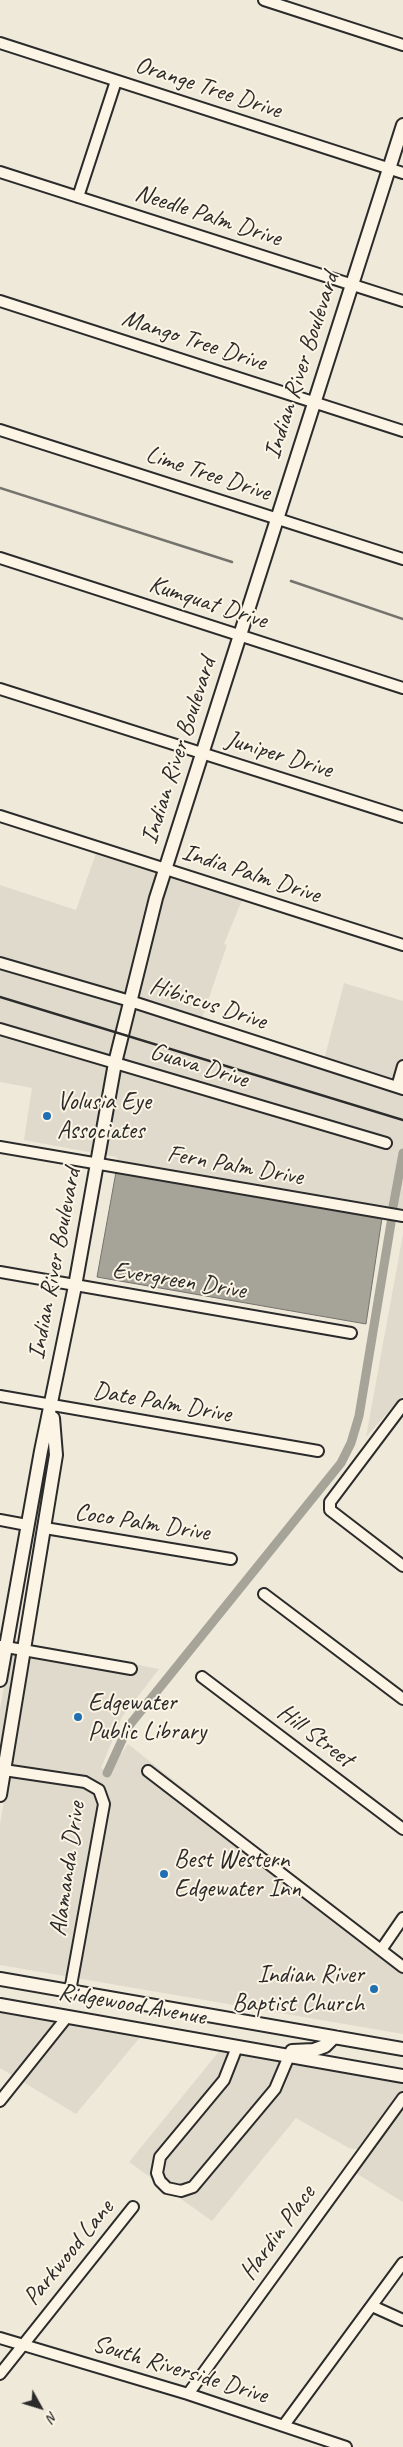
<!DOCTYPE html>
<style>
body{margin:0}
#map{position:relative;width:403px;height:2447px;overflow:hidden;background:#efe9da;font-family:Caveat,sans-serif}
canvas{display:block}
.north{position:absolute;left:15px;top:2382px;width:50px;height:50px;-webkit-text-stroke:4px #fcf5e5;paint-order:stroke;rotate:129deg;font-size:14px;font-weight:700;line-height:20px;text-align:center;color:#2b2b2b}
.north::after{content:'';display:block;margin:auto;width:18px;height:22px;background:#2b2b2b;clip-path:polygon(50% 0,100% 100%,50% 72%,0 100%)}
</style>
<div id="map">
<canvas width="403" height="2447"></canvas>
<div class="north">N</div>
</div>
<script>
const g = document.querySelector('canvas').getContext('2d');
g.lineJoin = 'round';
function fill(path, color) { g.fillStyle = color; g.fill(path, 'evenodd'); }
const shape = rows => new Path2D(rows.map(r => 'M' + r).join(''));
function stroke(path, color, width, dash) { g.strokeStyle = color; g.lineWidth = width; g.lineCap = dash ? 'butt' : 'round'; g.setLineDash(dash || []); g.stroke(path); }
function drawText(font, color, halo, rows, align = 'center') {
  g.font = font + ' Caveat,sans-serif'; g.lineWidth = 4; g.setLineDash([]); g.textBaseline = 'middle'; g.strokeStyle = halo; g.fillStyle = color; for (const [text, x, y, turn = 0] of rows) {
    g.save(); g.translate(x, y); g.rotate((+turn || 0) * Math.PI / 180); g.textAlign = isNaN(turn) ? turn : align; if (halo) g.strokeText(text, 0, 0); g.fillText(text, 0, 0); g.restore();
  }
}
const built = shape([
 [100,842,162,861,94,1153,24,1140,32,1088,0,1082,0,885,76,910],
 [172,865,247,888,224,944,227,945,200,1024,324,1060,344,983,403,1001,403,1222,116,1172,117,1157,104,1155,120,1065,161,900],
 [403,1234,403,1395,366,1437],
 [12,1640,21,1642,0,1766,0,1709],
 [31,1644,159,1669,122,1717,101,1768,109,1771,128,1744,310,1889,403,1958,403,2034,0,1965,0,1824],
 [0,2011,142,2035,76,2114,0,2068],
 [221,2049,403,2082,403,2202,346,2167,360,2150,349,2148,296,2118,212,2221,129,2162]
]);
const water = shape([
 [116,1172,382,1218,366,1324,97,1277,116,1172]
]);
const stream = shape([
 [0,488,232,562],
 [291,581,403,619]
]);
const canal = shape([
 [393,1207,403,1153],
 [107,1773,128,1727,341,1463,351,1443,359,1416,391,1223]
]);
const minor = shape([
 [264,0,403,45],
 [0,43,403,173],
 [0,172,403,301],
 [78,197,116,81],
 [0,301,403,431],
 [0,430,403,559],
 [0,558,403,688],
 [0,689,403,817],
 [0,816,403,945],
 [0,963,130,1001,403,1089],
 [0,1029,386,1143],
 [397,1087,403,1066],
 [0,1147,403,1216],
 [0,1272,351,1333],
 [0,1396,318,1451],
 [403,1405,330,1502,330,1510,403,1566],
 [0,1520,27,1525],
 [45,1528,231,1559],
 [264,1594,403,1699],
 [0,1646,131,1669],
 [202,1677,403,1829],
 [4,1770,85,1782,99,1790,104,1804,70,1991],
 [148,1771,403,1967],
 [381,1950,403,1918],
 [237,2047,224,2080,160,2157,157,2173,160,2181,167,2188,181,2191,193,2187,275,2089,289,2056],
 [0,2101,67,2017],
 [372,2306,403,2320],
 [0,2338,188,2394,346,2447],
 [0,2374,133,2207],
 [188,2394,403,2098],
 [284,2425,403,2263]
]);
const major = shape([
 [0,1680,41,1451,75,1286,115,1063,156,898,403,125],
 [0,1795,56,1455,53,1418],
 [0,1979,403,2049],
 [0,2005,403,2076],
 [292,2051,314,2050,325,2046,334,2037]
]);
const rail = shape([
 [0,997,403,1120]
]);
const markers = [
 [47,1116,5,"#1f6fb2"],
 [78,1717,5,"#1f6fb2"],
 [164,1874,5,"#1f6fb2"],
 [374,1989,5,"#1f6fb2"]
];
const streetNames = [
 ["Orange Tree Drive",208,88,18],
 ["Needle Palm Drive",208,216,18],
 ["Mango Tree Drive",194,341,18],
 ["Indian River Boulevard",302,366,-72],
 ["Lime Tree Drive",208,474,18],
 ["Kumquat Drive",208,603,18],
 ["Indian River Boulevard",179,751,-72],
 ["Juniper Drive",279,755,17],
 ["India Palm Drive",251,874,18],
 ["Hibiscus Drive",208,1004,18],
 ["Guava Drive",199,1066,17],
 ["Fern Palm Drive",235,1166,10],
 ["Indian River Boulevard",55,1264,-79],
 ["Evergreen Drive",179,1281,9],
 ["Date Palm Drive",162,1403,10],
 ["Coco Palm Drive",142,1523,9],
 ["Hill Street",315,1736,37],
 ["Alamanda Drive",68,1869,-82],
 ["Ridgewood Avenue",132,2005,10],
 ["Hardin Place",278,2233,-54],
 ["Parkwood Lane",69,2253,-51],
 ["South Riverside Drive",180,2370,17]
];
const poiNames = [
 ["Volusia Eye",57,1102],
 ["Associates",57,1131],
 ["Edgewater",88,1703],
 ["Public Library",88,1732],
 ["Best Western",174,1860],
 ["Edgewater Inn",174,1889],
 ["Indian River",364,1975,"right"],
 ["Baptist Church",364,2004,"right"]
];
fill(built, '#e0dacc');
fill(water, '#a6a399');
stroke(water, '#75736d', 1);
stroke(stream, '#75736d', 2.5);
stroke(canal, '#a6a399', 9);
stroke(minor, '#2b2b2b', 14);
stroke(major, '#2b2b2b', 16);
stroke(minor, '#fcf5e5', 10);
stroke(major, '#fcf5e5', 12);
stroke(rail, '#2b2b2b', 2.5);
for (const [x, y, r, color] of markers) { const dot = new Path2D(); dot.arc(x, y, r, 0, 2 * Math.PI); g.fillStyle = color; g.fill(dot); stroke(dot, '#fcf5e5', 2); }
drawText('25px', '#2b2b2b', '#fcf5e5', streetNames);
drawText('25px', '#2b2b2b', '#fcf5e5', poiNames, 'left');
</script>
